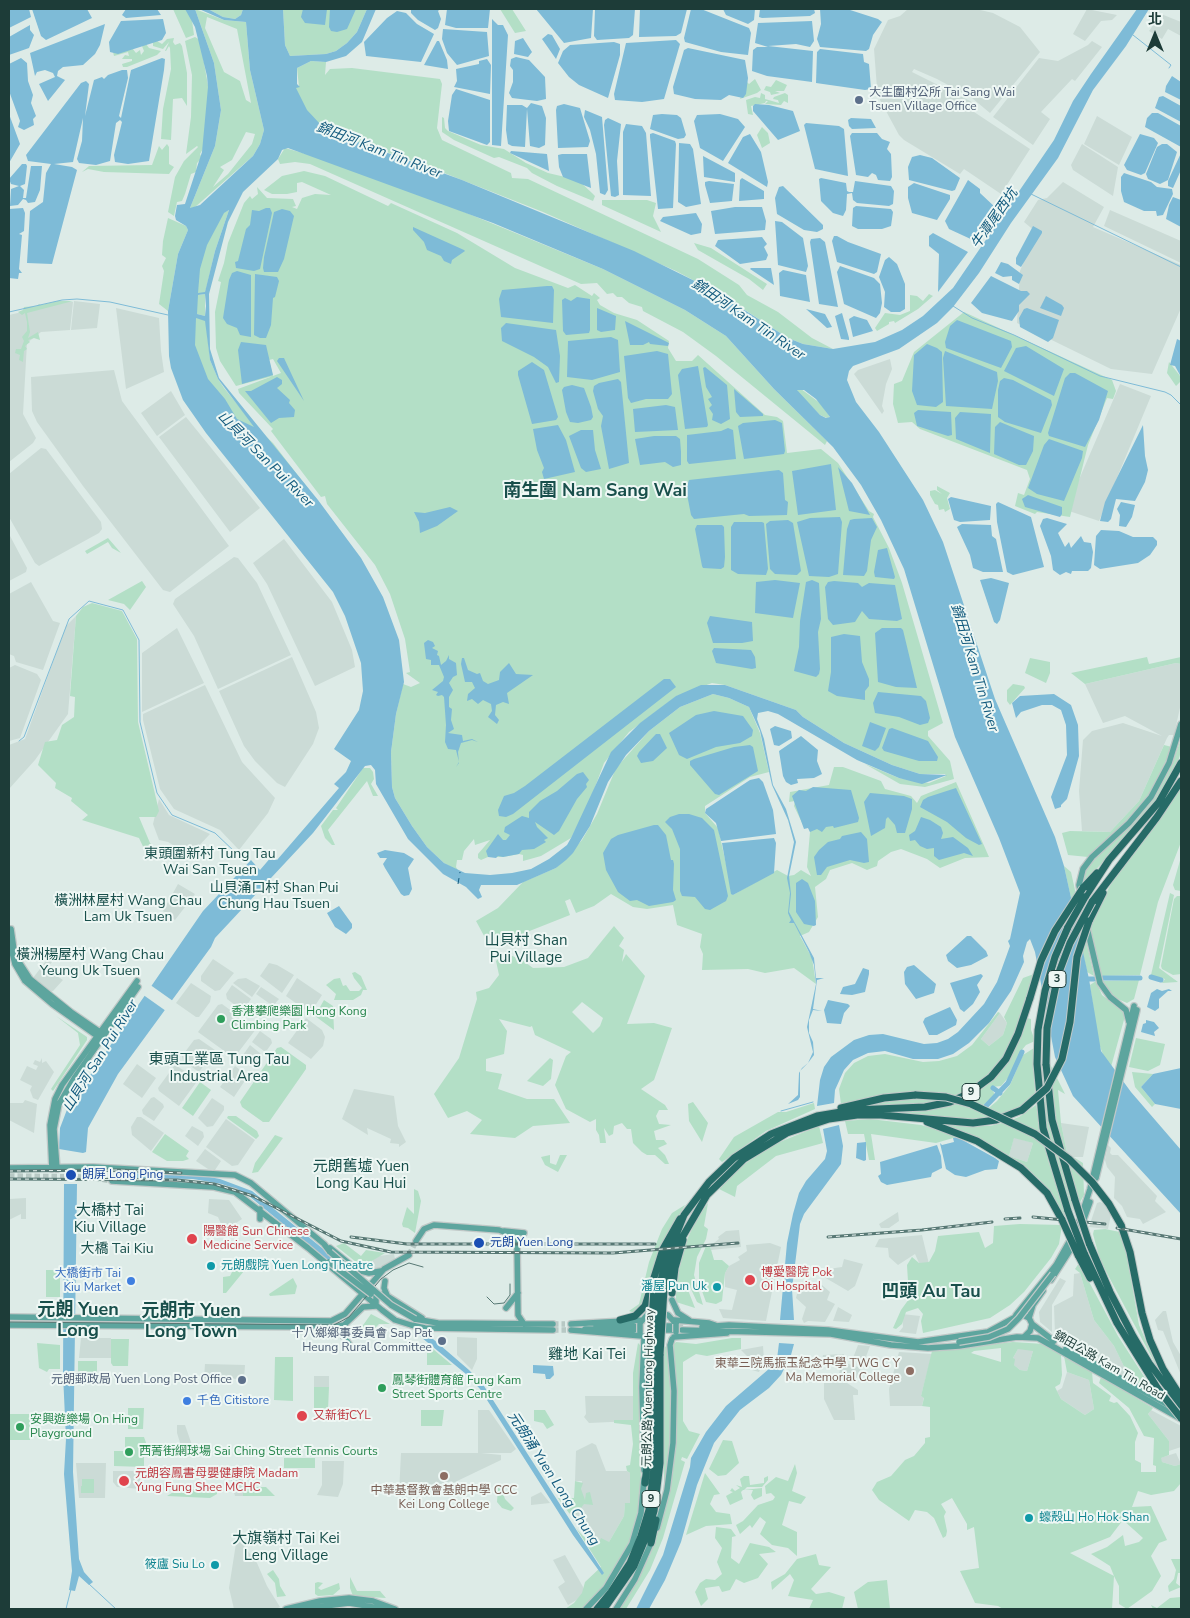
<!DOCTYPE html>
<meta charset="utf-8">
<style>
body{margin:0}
#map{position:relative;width:1190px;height:1618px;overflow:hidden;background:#ddebe7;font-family:"Nunito Sans","Noto Sans TC",sans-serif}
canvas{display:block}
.frame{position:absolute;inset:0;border:10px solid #1d3c38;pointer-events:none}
.north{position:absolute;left:1130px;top:10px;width:50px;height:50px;-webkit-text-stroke:4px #eef7f4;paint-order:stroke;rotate:0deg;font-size:14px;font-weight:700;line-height:20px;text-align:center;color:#1d3c38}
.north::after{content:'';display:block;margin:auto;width:18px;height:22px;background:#1d3c38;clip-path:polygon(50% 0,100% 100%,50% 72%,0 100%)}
</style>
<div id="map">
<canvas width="1190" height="1618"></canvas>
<div class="frame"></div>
<div class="north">北</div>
</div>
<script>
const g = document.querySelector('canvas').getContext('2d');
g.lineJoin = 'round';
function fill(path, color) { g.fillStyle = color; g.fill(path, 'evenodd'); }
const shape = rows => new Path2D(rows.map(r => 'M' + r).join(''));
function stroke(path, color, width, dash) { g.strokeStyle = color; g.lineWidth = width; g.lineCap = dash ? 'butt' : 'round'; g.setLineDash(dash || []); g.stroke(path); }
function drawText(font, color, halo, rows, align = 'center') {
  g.font = font + ' "Nunito Sans","Noto Sans TC",sans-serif'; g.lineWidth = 4; g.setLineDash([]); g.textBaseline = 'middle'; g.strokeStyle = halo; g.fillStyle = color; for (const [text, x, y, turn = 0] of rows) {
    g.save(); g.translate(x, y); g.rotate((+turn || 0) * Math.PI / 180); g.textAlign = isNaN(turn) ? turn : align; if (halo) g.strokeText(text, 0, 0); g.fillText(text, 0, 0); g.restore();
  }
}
const built = shape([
 [908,9,976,9,993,13,1020,27,1040,52,990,113,972,98,937,79,914,69,912,72,970,101,974,104,971,110,1030,149,1001,194,964,169,960,174,904,140,899,135,880,100,877,88,874,49,888,20,900,16],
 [1087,9,1117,15,1112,20,1101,21,1085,41,1073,34],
 [1161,14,1181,22,1181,36,1168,29,1162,39,1149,31],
 [1092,41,1102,47,1075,81,1072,79,1041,112,1050,119,1033,145,993,117,1039,58,1058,61,1088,45],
 [1097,116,1132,137,1119,165,1084,144],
 [1082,144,1118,167,1113,196,1073,170,1071,165],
 [1063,182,1104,207,1093,227,1181,265,1181,308,1152,374,1111,369,1017,323,1020,271,1036,232,1024,222,1038,200,1047,198],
 [1110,210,1181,241,1181,263,1104,226],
 [74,301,100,304,97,328,71,330],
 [66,302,73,302,70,330,41,332,27,343,23,414,36,438,33,443,9,462,9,315],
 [116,308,159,318,161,351,164,372,126,389],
 [890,359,892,369,886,384,882,406,884,411,882,414,854,374,858,370],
 [114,370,122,401,229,546,170,592,163,590,83,486,37,422,32,411,31,377],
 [1120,384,1151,396,1099,521,1066,510],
 [171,391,185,415,157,436,141,413],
 [186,417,260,508,230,532,159,437],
 [41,448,46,449,101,522,102,529,99,533,39,566,35,563,9,517,9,474],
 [9,534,27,568,26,572,9,581],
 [284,539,332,602,352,650,355,667,315,686,267,584,253,563],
 [234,557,238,558,257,583,291,655,218,689,194,636,173,604,175,599],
 [31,582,53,621,60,623,43,670,16,662,14,656,9,654,9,594],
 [76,616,68,714,35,760,9,789,9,745,25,739,66,626],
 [177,628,204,683,142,712,142,653],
 [292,657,316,712,319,728,313,744,285,787,277,783,255,761,244,746,219,691],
 [1176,663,1181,664,1181,703,1174,735,1169,735,1167,738,1139,801,1110,832,1082,831,1079,791,1083,740,1092,731,1123,723,1162,736,1125,716,1103,723,1085,684],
 [15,665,37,674,41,680,20,738,9,741,9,668],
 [205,685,242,762,275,798,268,813,239,850,220,830,174,809,160,789,143,720,143,714],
 [159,799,169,815,210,834,195,850,188,854,168,842,159,840,153,824],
 [178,884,195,894,175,920,163,911],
 [52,953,57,956,46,969,63,980,53,991,50,992,33,978],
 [213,959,234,973,220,990,215,991,201,981,201,976],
 [269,963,277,965,294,975,282,993,260,976],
 [246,978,260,986,252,997,233,983,238,979],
 [297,978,322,995,311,1012,308,1012,286,996],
 [191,983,211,996,210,1002,199,1017,196,1017,176,1003],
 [232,985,251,999,243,1011,227,999,226,994],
 [261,987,279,999,273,1006,256,994],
 [222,1004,256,1029,234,1058,198,1032,218,1005],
 [1000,1013,1007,1023,1003,1035,989,1046,981,1039],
 [306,1018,322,1030,325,1037,323,1046,311,1059,288,1043],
 [260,1031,271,1039,272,1043,267,1050,264,1051,252,1042],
 [199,1039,215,1050,199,1072,183,1061,182,1056,194,1040],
 [250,1045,261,1054,262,1057,256,1066,252,1066,241,1058],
 [42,1058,42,1063,46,1061,54,1072,38,1100,33,1098,30,1090,32,1086,20,1080,27,1066,36,1070,38,1066,33,1064,35,1060,40,1062],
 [137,1064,156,1078,142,1098,123,1084],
 [174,1066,177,1066,198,1080,179,1106,159,1091,158,1088],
 [235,1066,248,1076,234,1097,220,1087],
 [354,1089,394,1096,398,1126,406,1142,399,1147,399,1144,390,1143,391,1139,367,1128,368,1135,342,1119],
 [154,1097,163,1104,164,1107,154,1121,143,1114,142,1110,151,1098],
 [212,1098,224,1106,224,1110,213,1126,207,1127,198,1118],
 [25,1100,37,1104,34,1133,9,1120,9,1103,23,1103],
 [137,1117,141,1117,164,1133,151,1151,132,1135,131,1127],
 [226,1119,255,1140,238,1165,232,1166,206,1147],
 [1061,1123,1089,1127,1083,1157,1071,1157,1067,1153],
 [192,1126,203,1132,204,1137,198,1146,185,1136],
 [1014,1137,1033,1143,1027,1162,1009,1156],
 [1108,1145,1111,1148,1110,1153,1112,1155,1118,1155,1157,1196,1155,1201,1166,1212,1143,1224,1140,1219,1127,1217,1122,1206,1114,1198,1115,1177,1107,1167,1105,1160],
 [205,1149,221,1161,215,1170,208,1169,196,1161],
 [26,1198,26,1219,21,1219,21,1214,9,1220,9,1199],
 [209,1199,229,1200,242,1219,224,1231,218,1217,208,1213],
 [1100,1202,1105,1204,1111,1215,1108,1229,1089,1227,1097,1203],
 [898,1212,899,1221,889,1228,881,1228,879,1224],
 [739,1230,741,1247,711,1250,710,1246,719,1239,718,1237,726,1231],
 [922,1235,929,1264,920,1265,915,1254,898,1265,889,1257,888,1248,875,1247,879,1239],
 [770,1243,781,1247,766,1321,723,1318,719,1309,732,1310,737,1290,725,1287,725,1273,729,1266,740,1260,738,1257,747,1251,746,1245],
 [394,1254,395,1259,381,1268,375,1270,372,1268,373,1260,379,1256],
 [844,1259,863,1264,855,1286,848,1291,824,1277,828,1269,842,1267],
 [1080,1273,1094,1320,1114,1346,1130,1379,1055,1335,1054,1306,1073,1296,1074,1274],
 [1060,1278,1066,1281,1052,1305,1052,1332,1040,1322,1039,1312],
 [800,1282,822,1285,830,1292,827,1300,835,1304,825,1322,808,1321,804,1323,802,1319,806,1307,796,1298],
 [838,1307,852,1315,849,1322,833,1321],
 [1163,1311,1166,1311,1173,1342,1181,1356,1181,1375,1163,1331,1158,1330,1155,1320],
 [902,1314,920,1316,916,1334,899,1332,903,1327],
 [457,1337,477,1338,477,1359,472,1370,457,1355],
 [81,1338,111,1338,111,1358,79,1358],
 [858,1345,870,1346,864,1362,853,1358],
 [763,1346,764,1360,759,1372,752,1370,745,1359,747,1356,741,1350],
 [1018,1349,1032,1349,1033,1351,1027,1371,1020,1370,1014,1365,1013,1358],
 [899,1352,932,1354,921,1396,924,1397,922,1406,890,1406,889,1389],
 [844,1354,842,1362,861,1368,854,1383,839,1374,842,1361,822,1361,823,1355],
 [205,1364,245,1365,244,1379,204,1378],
 [1067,1372,1089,1380,1094,1409,1085,1415,1061,1399,1057,1391,1062,1388],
 [314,1376,329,1376,329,1387,314,1387],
 [824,1382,847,1383,858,1390,858,1395,853,1395,855,1420,834,1420,824,1399],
 [585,1396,634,1396,633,1421,589,1423,584,1417,586,1414],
 [478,1410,489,1410,516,1449,511,1453,481,1453,501,1455,501,1460,453,1483,452,1481,399,1494,401,1453,478,1453],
 [1151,1410,1181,1426,1181,1447,1169,1451,1169,1441,1148,1414],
 [177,1425,185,1425,192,1445,181,1446,177,1433],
 [592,1443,596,1445,606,1471,627,1471,630,1473,630,1504,625,1504,624,1516,609,1542,601,1543,598,1546,586,1538,569,1513,576,1513,581,1489,582,1481,575,1481,576,1451],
 [1176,1453,1181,1464,1175,1466,1162,1462,1160,1458],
 [322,1461,344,1461,343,1484,338,1497,317,1495,322,1485],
 [76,1463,106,1463,105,1498,79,1498],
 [113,1471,140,1471,140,1489,117,1487,113,1482],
 [230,1477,243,1477,243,1496,235,1496],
 [541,1492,550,1503,531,1505,531,1497],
 [237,1537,257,1563,267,1586,280,1607,276,1609,234,1609,229,1588],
 [565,1555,587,1594,568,1605,558,1587,565,1582,553,1560]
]);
const green = shape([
 [173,9,187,9,191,13,194,35,186,38],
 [195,9,224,20,246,22,250,70,264,130,260,144,253,156,194,208,190,208,215,146,221,110,214,63],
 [207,17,237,29,251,103,246,100,240,81,224,72,205,28],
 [246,132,255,134,252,144,228,174,213,187,224,170,220,167,232,160],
 [208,9,243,9,241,15,235,19,223,17],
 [283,9,367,9,357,32,347,43,336,51,326,54,290,56,285,45],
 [500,9,512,9,526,31,515,33],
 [195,37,200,40,209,91,204,147,200,154,202,158,197,163,196,172,191,174,185,194,182,201,177,202,174,216,168,212,175,177,184,161,198,147,197,146,186,154,191,117,192,75,185,41],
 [174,38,173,42,175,45,180,43,182,46,187,73,187,106,182,98,173,99,171,140,161,139,163,109,171,69,170,48,169,46,166,51,165,51,169,42,163,49,153,46,153,42,157,41,162,44,167,39],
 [146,44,149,48,161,51,157,55,127,67,123,67,122,64,132,61,132,59,122,59,125,55,129,56,128,52,114,56,113,52,132,48,136,53,140,50,141,55,144,51,142,46],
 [311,61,326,62,325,75,330,69,352,68,440,79,442,84,437,128,442,140,511,173,512,178,528,179,698,259,739,285,747,295,778,312,812,338,833,349,803,344,788,338,725,297,676,271,543,212,429,167,358,142,365,147,333,138,320,132,303,118,291,102,281,70,283,68,295,69,295,86,299,87,297,68],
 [755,79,761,90,757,93,737,100,740,99,746,81,749,84],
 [776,80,787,85,784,91,775,91,780,93,771,95,770,92,764,90,766,86,771,87],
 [761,93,765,95,765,99,779,103,778,100,773,99,774,97,785,93,788,95,788,103,784,101,781,105,765,104,768,101,766,101,765,103,751,106,753,115,748,114,746,100,755,97,760,98],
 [442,117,444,118,445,128,448,131,481,145,504,149,526,163,548,173,578,180,592,193,595,196,593,201,557,186,532,173,527,168,499,157,494,158,454,140,442,132],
 [762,127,768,133,770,143,762,148,757,135],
 [167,144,169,147,169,164,174,167,169,174,104,172,88,169,82,172,89,166,152,165,159,146,162,150],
 [285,148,324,159,457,209,603,269,685,310,726,336,774,389,827,441,825,445,716,356,683,332,643,311,642,307,629,303,622,297,617,297,613,293,607,294,597,283,581,284,310,164,295,162,280,164,278,159],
 [304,171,325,176,388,206,391,203,457,233,515,268,568,288,575,285,592,296,594,293,600,298,597,300,600,305,614,313,637,320,669,341,668,348,676,361,692,361,698,355,765,415,777,417,783,421,787,453,821,449,838,463,869,511,874,514,873,517,889,548,902,583,943,723,928,731,928,736,950,761,954,779,925,787,900,784,865,764,899,778,929,783,946,776,945,774,920,774,892,765,844,743,803,717,796,710,725,685,712,683,677,696,629,732,604,763,588,806,571,838,541,856,523,861,523,855,519,854,503,857,488,857,481,860,478,858,478,854,490,840,475,845,474,839,464,851,462,860,457,860,456,867,459,872,444,863,427,847,412,826,395,798,392,787,391,752,396,714,403,684,411,687,420,683,406,673,410,672,405,639,390,594,375,565,327,504,325,496,321,497,271,431,273,429,239,393,238,389,281,373,273,359,269,360,273,376,236,386,220,361,216,348,215,312,221,282,218,281,224,263,228,243,244,203,250,196,252,199,258,194,257,187,267,198,293,199,296,206,292,207,297,209,302,198,315,194,331,195,302,182,297,183,297,192,287,194,272,194,264,190,282,176],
 [602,200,647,200,656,203,653,216,661,232,602,205],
 [229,210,215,251,205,293,198,293,198,295,205,294,205,316,197,314,197,318,205,319,206,323,210,360,218,379,224,388,255,426,273,443,346,538,205,404,184,317,198,257,223,213],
 [168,218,186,226,188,230,178,254,168,311,159,304,164,271,162,266,166,258,162,255,163,241],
 [694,243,711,248,767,284,763,290,749,279,698,250],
 [929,294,933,296,918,309,895,323,894,321,889,322,889,324,877,331,875,328,885,313,900,315,910,311,910,295,917,296,923,301],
 [57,301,73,301,27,313,30,332,28,338,38,332,40,340,34,338,28,340,30,342,25,346,27,349,24,351,23,362,19,360,20,355,15,353,16,349,21,349,24,341,22,337,27,331,27,322,25,313,22,315,18,312,23,310,24,307,37,306,39,304,41,305],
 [964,312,1112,380,1116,391,1113,399,1107,398,1088,445,1070,517,1037,512,1035,514,1015,506,1018,493,1024,495,1030,479,1027,470,920,429,912,422,898,423,893,404,894,384,902,381,914,352],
 [1169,362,1181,377,1181,381,1176,386,1167,373],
 [801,389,820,403,830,417,827,418,820,415,798,393,797,390],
 [937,486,950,493,947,498,950,509,945,512,944,509,939,510,938,505,935,504,930,495,930,491,935,490,942,494,937,490],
 [108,538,121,553,112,548,108,542,87,554,85,551],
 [142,581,146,587,130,610,124,604,108,600],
 [92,603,122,611,137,639,138,722,159,811,156,817,139,817,150,843,156,848,158,856,149,859,139,838,82,820,88,815,71,801,72,798,55,788,56,783,38,765,45,742,57,740,62,725,74,717,75,697,70,696,76,616,83,607],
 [1147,657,1149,664,1181,657,1181,664,1176,663,1085,684,1071,673],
 [1030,658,1050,662,1050,673,1046,683,1025,673],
 [1013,684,1024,686,1025,688,1010,705,1007,701,1007,690],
 [713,694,729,698,749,707,760,733,769,772,750,777,705,806,705,813,718,828,733,895,777,870,788,876,794,875,801,870,811,876,807,867,810,832,808,827,804,827,794,806,795,801,789,802,790,792,829,785,834,767,843,767,881,781,885,789,911,796,917,803,921,796,956,782,989,857,965,858,940,868,927,859,901,849,891,852,878,861,877,866,867,870,852,863,830,870,826,879,815,887,818,917,809,932,800,936,812,958,816,984,794,968,765,973,748,969,702,970,703,954,700,947,702,934,677,925,673,905,647,909,633,907,611,894,594,906,576,913,570,899,565,901,570,915,522,934,513,944,501,947,489,945,476,921,498,908,523,882,556,868,582,840,597,814,616,768,649,731,680,707],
 [1181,739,1181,751,1177,766,1166,788,1145,816,1081,886,1084,871,1095,858,1127,828,1152,799,1172,764],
 [1164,745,1172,747,1168,757,1149,794,1130,818,1088,857,1068,855,1062,833,1070,831,1110,832,1139,801],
 [363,768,370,768,373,772,374,779,371,784,378,796,373,796,367,781,328,830,335,845,332,845,325,838,321,826,333,810,338,810,336,808],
 [1181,787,1181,842,1158,902,1140,975,1101,976,1090,929,1095,915,1115,876],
 [1181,857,1181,891,1175,890,1173,885],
 [1064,866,1071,872,1094,976,1087,972],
 [1170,893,1174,895,1159,968,1178,982,1162,983,1165,979,1151,975],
 [1177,896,1181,896,1181,974,1173,975,1162,969,1161,966,1174,899],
 [614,926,624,938,619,946,624,950,622,962,626,954,645,976,627,1024,654,1023,672,1028,654,1080,641,1089,665,1105,668,1110,659,1110,656,1116,659,1124,671,1125,654,1131,656,1140,664,1140,667,1144,658,1148,665,1155,669,1164,665,1164,655,1155,647,1155,642,1152,633,1143,631,1129,627,1129,622,1123,614,1126,613,1134,609,1136,604,1128,606,1143,600,1143,599,1135,596,1130,596,1119,590,1122,566,1109,555,1085,566,1056,571,1052,535,1035,532,1026,530,1027,499,1019,507,1031,504,1054,486,1059,486,1071,502,1074,498,1089,527,1099,554,1099,570,1123,533,1126,515,1138,470,1134,482,1120,467,1111,448,1118,434,1094,459,1058,477,999,476,992,489,988,499,975,496,961,505,953,522,960,533,968,564,967,588,958],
 [582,1002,603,1018,600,1026,593,1033,572,1012],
 [355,972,361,976,367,990,363,990,361,995,353,1000,334,1000,336,994,326,985,334,979,340,978,343,986,346,985,350,991,359,991,362,988,354,978,352,973],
 [1034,974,1019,1023,1005,1055,988,1076,968,1090,947,1099,916,1105,856,1107,890,1100,926,1097,925,1091,907,1092,841,1104,839,1089,845,1073,854,1063,868,1056,885,1054,923,1062,939,1061,957,1056,972,1045,998,1012,1000,1013,981,1039,989,1046,1003,1035,1007,1023,1004,1017,1023,978],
 [1139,980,1134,999,1127,1003,1113,997,1102,981],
 [1096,981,1102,995,1122,1011,1125,1016,1111,1067,1105,1060,1098,1041,1090,985],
 [324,1000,333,1006,334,1030,315,1016],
 [56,1016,87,1037,87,1040,53,1091,51,1089,80,1045,78,1033],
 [1027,1018,1031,1019,1031,1030,1035,1041,1026,1045,1021,1051,1008,1078,1001,1086,991,1087,995,1095,980,1108,984,1112,997,1101,1010,1085,1023,1055,1034,1048,1035,1097,1013,1113,985,1120,950,1119,883,1112,961,1101,971,1096,986,1086,1009,1059,1020,1039],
 [1136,1038,1165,1044,1160,1065,1148,1071,1129,1067],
 [281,1047,306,1065,306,1069,269,1122,263,1122,242,1107,240,1102,277,1048],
 [550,1058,553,1060,551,1079,543,1086,527,1081],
 [1049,1062,1065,1094,1058,1090,1061,1123,1067,1153,1083,1163,1084,1195,1079,1204,1056,1125],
 [1044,1064,1049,1118,1074,1212,1065,1193,1044,1119,1039,1065],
 [1132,1072,1153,1074,1141,1087,1155,1104,1152,1107,1135,1087],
 [200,1082,211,1090,193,1116,182,1108],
 [693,1102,708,1123,702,1142,689,1121,688,1104],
 [814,1103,815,1109,766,1131,722,1162,719,1159,734,1137,778,1112,786,1112],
 [1036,1105,1049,1163,1069,1217,1064,1217,1040,1180,1023,1166,946,1127,947,1125,990,1126,1006,1122,1019,1117],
 [1014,1138,1033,1143,1027,1162,1009,1156],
 [228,1116,236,1116,257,1131,259,1136,256,1139,227,1118],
 [870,1119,921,1125,960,1136,936,1143,871,1134,875,1160,869,1160,864,1134,848,1134,845,1121],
 [819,1126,823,1143,776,1156,737,1186,735,1197,719,1189,742,1166,770,1146],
 [165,1134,189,1151,186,1156,189,1159,183,1161,167,1161,152,1152],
 [275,1135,283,1138,258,1172,252,1173,255,1163],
 [550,1155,550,1163,556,1165,560,1155,567,1155,558,1172,545,1165,541,1157],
 [414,1189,418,1191,421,1201,415,1233,408,1228,403,1227,402,1224,407,1207,414,1214],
 [708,1203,704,1226,708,1229,706,1239,697,1257,694,1275,703,1305,697,1302,690,1287,682,1284,675,1286,686,1242,696,1220],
 [685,1205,661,1247,642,1306,635,1313,629,1311,639,1304,649,1262,662,1229,672,1213],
 [1020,1224,1062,1225,1059,1244,1051,1258,1024,1292,1010,1305,990,1318,923,1333,921,1321,923,1314,918,1308,906,1312,902,1324,896,1329,893,1328,901,1310,909,1299,907,1265,912,1257,919,1263,929,1262,935,1251,938,1236,979,1232,985,1248,993,1243,994,1226],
 [1105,1229,1120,1232,1125,1245,1139,1325,1160,1373,1100,1260,1093,1234,1094,1230],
 [344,1243,361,1256,366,1250,385,1253,372,1261,371,1268,366,1270,336,1246],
 [706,1246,710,1246,714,1260,722,1260,729,1266,725,1273,722,1301,716,1304,706,1302,699,1283,699,1263],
 [1079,1263,1118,1336,1154,1392,1130,1379,1114,1346,1094,1320,1080,1273,1075,1269],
 [241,1266,244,1271,226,1293,223,1293,223,1277,230,1276,232,1272],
 [46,1270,60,1270,60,1297,46,1297],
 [293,1278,297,1286,295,1294,270,1296,269,1294],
 [680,1287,688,1290,695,1308,676,1302,676,1293],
 [371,1314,390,1324,379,1324,376,1327,376,1336,361,1336,361,1328],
 [732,1338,741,1338,741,1349,707,1356,696,1354,683,1362,683,1421,689,1431,700,1434,687,1459,682,1457,681,1460,685,1462,663,1538,650,1570,626,1609,619,1609,636,1583,650,1555,666,1504,672,1473,674,1344,676,1342,696,1344],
 [111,1339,129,1339,128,1366,113,1366,111,1363],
 [1013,1342,1044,1344,1061,1355,1062,1375,1060,1384,1055,1387,1061,1399,1085,1415,1094,1409,1089,1380,1067,1372,1064,1356,1092,1372,1093,1383,1111,1396,1109,1401,1114,1403,1117,1402,1130,1416,1138,1433,1135,1442,1135,1460,1141,1463,1141,1472,1156,1472,1156,1466,1153,1465,1154,1438,1144,1436,1129,1408,1099,1383,1101,1377,1153,1408,1148,1414,1169,1441,1169,1455,1161,1458,1162,1462,1175,1466,1181,1464,1181,1483,1174,1491,1151,1495,1138,1491,1132,1507,1151,1506,1167,1540,1159,1543,1151,1556,1161,1576,1152,1591,1127,1609,1119,1604,1119,1586,1114,1576,1112,1609,1003,1609,998,1606,975,1603,960,1571,979,1568,974,1527,967,1530,967,1524,952,1498,941,1504,946,1512,944,1516,947,1531,946,1536,943,1538,934,1518,927,1512,915,1510,909,1521,879,1500,872,1490,877,1482,891,1476,905,1460,914,1456,925,1443,925,1438,930,1437,930,1407,922,1406,924,1398,921,1396,932,1351],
 [1001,1348,1001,1362,971,1353,974,1351],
 [1018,1349,1033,1351,1027,1371,1020,1370,1014,1365,1015,1359,1013,1358],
 [1123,1520,1143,1538,1139,1542,1125,1546,1123,1535,1107,1547,1091,1554,1110,1566,1114,1576,1070,1553,1110,1537],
 [37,1343,60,1345,60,1369,49,1369,47,1372,39,1368],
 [638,1343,641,1346,639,1393,641,1481,638,1515,634,1531,623,1555,599,1592,583,1609,565,1609,574,1603,582,1593,585,1582,601,1567,576,1528,583,1536,598,1545,601,1538,609,1542,624,1516,625,1503,630,1503,630,1473,627,1471,626,1466,630,1465,633,1444,631,1425,614,1423,614,1420,633,1420,633,1373],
 [427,1344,452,1365,427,1365],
 [668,1346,671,1375,671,1444,664,1491,664,1347],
 [275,1357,293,1357,293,1401,274,1400],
 [78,1361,97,1361,97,1378,78,1378],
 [314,1387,329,1387,328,1410,314,1410],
 [128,1408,144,1408,143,1429,128,1429],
 [421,1410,444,1410,442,1426,421,1426],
 [534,1410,545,1410,554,1425,547,1429,543,1423,534,1421],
 [9,1414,30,1414,30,1440,9,1440],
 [125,1437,144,1437,150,1454,144,1454,144,1467,114,1466,114,1451,125,1451],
 [723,1440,732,1441,739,1463,726,1475,718,1476,709,1469],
 [284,1458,315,1458,315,1468,284,1468],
 [795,1464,797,1473,792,1491,806,1497,801,1504,789,1501,782,1525,797,1532,797,1556,788,1548,772,1545,760,1534,766,1522,760,1517,752,1528,750,1525,740,1534,736,1525,743,1521,758,1505,773,1500,775,1497,771,1493,766,1494,765,1486,776,1477,788,1481],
 [705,1473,720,1494,714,1495,710,1504,716,1512,730,1514,732,1524,706,1526,686,1535],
 [744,1476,749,1476,750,1485,764,1483,764,1478,768,1476,768,1480,762,1487,747,1487,744,1490,762,1488,762,1496,754,1500,751,1495,753,1490,743,1490,741,1492,743,1499,730,1505,726,1496,733,1492,730,1491,732,1488,735,1491,740,1488,736,1485,742,1487,740,1479],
 [82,1479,94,1479,94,1493,81,1493,81,1486,88,1486,82,1486],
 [575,1481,583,1483,581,1489,585,1500,586,1493,590,1492,593,1505,584,1504,576,1514,569,1513,558,1498,574,1498],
 [179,1484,188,1489,217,1489,217,1494,210,1498,167,1496,175,1491],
 [243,1487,266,1487,275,1496,243,1496],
 [501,1487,505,1499,514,1508,511,1511,502,1508,497,1502,498,1488],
 [716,1527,731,1529,736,1536,732,1537,731,1558,739,1564,750,1543,769,1547,776,1552,759,1554,768,1564,758,1578,744,1583,736,1579,730,1590,722,1592,719,1586,705,1588,708,1599,701,1606,695,1592,700,1583,706,1579,715,1580,722,1574,717,1562,722,1548,715,1538],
 [816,1554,819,1565,831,1567,811,1589,816,1594,829,1592,845,1597,842,1609,809,1609,813,1600,788,1596,794,1580,790,1574,772,1590,771,1582,785,1574,797,1559],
 [1171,1559,1181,1559,1181,1573,1178,1573,1176,1583,1181,1587,1169,1592,1168,1586,1174,1579,1176,1570],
 [273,1570,279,1579,280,1586,286,1596,277,1597,275,1583,267,1574],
 [350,1577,357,1591,380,1591,386,1598,353,1596,350,1588],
 [887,1580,890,1609,858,1609,854,1592,868,1582],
 [318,1582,323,1583,318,1588,321,1590,339,1583,340,1589,333,1595,318,1596,315,1594,315,1583],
 [1181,1597,1181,1609,1153,1609,1151,1605,1157,1608,1170,1598]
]);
const water = shape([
 [9,9,29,9,31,17,9,28],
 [32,9,87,9,92,18,46,40,41,36],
 [126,9,157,9,161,15,126,18,122,15],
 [185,9,195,9,214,63,221,110,215,146,190,208,200,205,253,156,260,144,264,130,250,70,246,22,224,20,199,9,208,9,223,17,235,19,241,15,243,9,283,9,285,45,290,56,326,54,336,51,347,43,357,32,367,9,376,9,362,42,346,56,326,62,311,61,297,68,297,84,300,87,296,88,307,110,321,125,344,137,462,180,634,251,715,291,788,338,803,344,833,349,875,342,902,330,923,316,953,288,1054,140,1073,101,1091,74,1137,9,1149,9,1126,46,1093,90,1058,158,1011,223,979,273,953,307,937,323,899,349,853,366,849,371,847,380,856,402,879,432,923,500,943,542,995,699,1055,837,1064,866,1089,979,1101,1051,1131,1092,1181,1150,1181,1214,1073,1096,1055,1057,1035,952,1030,939,1027,942,1023,956,1024,962,1011,991,989,1023,969,1043,953,1054,938,1059,913,1059,885,1051,868,1053,853,1060,844,1070,835,1090,834,1103,817,1106,820,1080,824,1067,831,1057,854,1040,869,1035,883,1034,924,1044,937,1043,948,1039,958,1032,984,1004,997,982,1010,946,1008,941,1010,939,1020,893,999,838,955,737,904,569,881,520,861,485,833,447,774,389,726,336,685,310,603,269,493,223,288,148,282,150,278,159,243,192,228,222,209,294,210,349,219,378,318,500,361,558,383,597,399,640,404,682,396,714,391,752,392,787,395,798,412,826,427,847,444,863,465,873,490,875,512,873,531,869,549,859,567,845,571,838,611,752,640,723,676,696,701,685,725,685,796,710,803,717,844,743,892,765,920,774,947,775,922,784,899,778,857,760,778,714,768,711,758,713,757,719,764,739,773,785,786,809,796,842,789,876,791,894,789,912,814,958,816,978,824,978,817,980,813,1009,822,1011,813,1010,809,1020,809,1033,813,1042,814,1055,808,1063,800,1071,800,1097,798,1100,788,1104,798,1095,799,1073,802,1068,808,1063,813,1052,807,1027,816,984,814,965,809,952,794,923,789,923,791,920,788,913,790,893,787,878,794,842,788,820,772,785,760,731,749,707,729,698,713,694,680,707,649,731,626,755,608,782,590,826,573,853,566,860,556,868,517,885,481,885,479,890,482,897,478,899,466,887,443,874,408,839,376,784,375,770,371,765,365,766,313,833,215,938,211,947,118,1074,88,1128,86,1152,83,1153,59,1149,60,1128,68,1107,203,911,251,860,260,870,272,856,277,860,339,788,334,784,346,772,351,761,334,749,359,710,363,691,361,663,345,616,333,592,206,433,183,400,171,368,169,356,168,311,178,254,188,230,186,226,176,220,175,216,177,205,185,204,202,152,208,87,207,76,195,27],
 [229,210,215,251,205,292,198,293,200,269,207,245,224,213],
 [205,294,206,306,205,316,197,314,198,295],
 [196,318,205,321,210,360,218,379,254,427,237,419,225,399,208,379,195,345],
 [797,390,804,390,816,399,830,417,826,418,820,415],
 [303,9,327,9,325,25,305,23,301,17],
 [330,9,356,9,347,29,337,32,331,31,329,27],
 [411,9,440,9,438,11,441,19,438,28,435,30,418,20,411,13],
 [447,9,490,9,488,28,456,28,445,25],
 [536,9,593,9,591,38,564,43],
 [595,9,635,9,633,35,629,38,597,40,594,36],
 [640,9,687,9,681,33,676,36,639,37],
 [691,9,701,9,749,28,751,33,748,55,721,52,685,42,684,38],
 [723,9,755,9,754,20,748,24,726,15],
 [760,9,814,9,815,13,810,16,762,18,759,17],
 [820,9,847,9,878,19,882,22,873,35,869,49,866,51,820,47,817,39,821,24],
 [397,11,406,13,417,24,434,34,421,62,366,56,364,42,387,18],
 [163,19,166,33,162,40,118,54,110,52,109,42,121,21],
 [492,19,498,25,503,25,508,35,501,146,492,145],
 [812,21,814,41,810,47,796,44,768,46,813,51,812,82,767,76,752,71,753,50,757,47,768,47,755,43,758,23],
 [105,24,100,45,95,54,83,65,63,67,58,71,57,76,65,80,48,101,39,84,55,77,53,73,45,70,37,72,35,76,30,53],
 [30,25,30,30,34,35,29,48,9,55,9,37],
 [443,29,487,32,489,56,457,65,447,53,442,39],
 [548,34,552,35,560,49,556,59,542,39],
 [523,38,532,52,528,57,514,54,515,41],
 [676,40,680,44,664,99,642,102,615,100,614,94,626,43],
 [437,41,439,41,447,60,448,69,424,65],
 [614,42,620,44,620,55,608,98,579,85,569,77,558,63,563,51,570,45],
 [688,48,745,60,748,78,746,94,743,98,729,95,721,100,695,99,674,94,673,87,682,57,684,50],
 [820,49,863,54,864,62,869,64,871,89,865,90,816,83,817,52],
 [516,57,529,60,545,77,546,99,537,101,512,98,509,93,513,82,513,70,510,66,511,59],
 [21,58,27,63,28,81,33,95,31,103,36,116,33,119,34,125,24,130,18,127,20,121,9,91,9,64],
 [162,58,165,59,164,70,149,161,128,164,115,162,114,155,122,122,120,120,116,123,110,161,96,165,79,163,77,159,82,141,83,118,73,162,54,164,72,167,77,170,52,264,27,263,30,211,43,202,46,173,51,164,28,161,26,155,81,83,86,81,89,84,85,116,94,80,102,77,104,79,108,75,122,70,127,70,128,78,119,116,121,118,131,70],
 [487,59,491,65,490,94,454,87,457,81,456,69,479,64,479,61],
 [1172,76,1181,82,1181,100,1165,92,1166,86],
 [456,89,490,100,490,142,487,145,449,131,448,121,452,95],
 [1163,96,1181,106,1181,122,1155,108,1159,97],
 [531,103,542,106,546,118,545,145,539,148,530,146,527,109,525,147,512,146,508,144,506,130,507,105,522,105,527,108],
 [564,104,580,108,590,141,588,147,558,148,556,110,557,106],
 [755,104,769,105,793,111,800,131,778,140,753,111,753,106],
 [585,110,602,117,608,190,605,195,600,193,596,154,590,130,584,117],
 [1152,113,1158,113,1181,126,1181,147,1145,127,1147,118],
 [9,114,20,144,9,163],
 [662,114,677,115,681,118,686,135,684,138,678,139,650,129,653,115],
 [720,114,738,119,745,127,723,161,700,148,694,121,697,115],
 [608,118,621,124,617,161,619,195,615,197,611,196,604,125,605,120],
 [851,118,871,119,876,128,852,129,849,126,848,120],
 [806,123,839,126,844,129,848,176,815,169,804,125],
 [626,124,642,126,646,133,651,196,623,195,623,132],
 [653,133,675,141,676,144,673,208,658,209,650,137,650,134],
 [852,133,877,133,882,139,890,142,887,149,891,154,892,177,890,181,878,180,876,175,872,173,868,177,856,175,850,136],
 [750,134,761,152,768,182,767,187,728,163,743,137],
 [1140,134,1154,138,1158,143,1145,173,1141,175,1127,170,1124,165],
 [679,143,690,144,693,149,701,204,686,207,678,202],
 [1162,144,1167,144,1177,152,1168,180,1160,184,1148,179,1146,174,1157,147],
 [511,151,547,154,549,171,510,153],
 [1181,153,1181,170,1173,188,1168,186,1168,181],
 [562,154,587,154,591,188,563,177,559,167,558,155],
 [920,155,932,158,960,178,955,190,952,191,909,180,908,167,912,157],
 [703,156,735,173,735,182,704,177],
 [22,164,26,164,27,166,25,184,20,186,24,190,23,198,26,198,31,166,42,166,40,190,35,202,28,203,26,200,23,199,18,205,10,206,11,189,19,186,11,184,9,179],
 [1124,173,1151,182,1157,187,1172,189,1173,194,1163,215,1157,216,1156,211,1144,211,1124,202,1121,191,1121,177],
 [742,178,764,191,764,199,739,201,740,180],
 [821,178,846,183,847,191,849,192,853,192,855,181,891,186,894,191,893,204,889,206,857,203,853,200,852,193,847,194,846,210,843,216,833,213,821,201,819,179],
 [968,180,980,189,980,193,996,208,975,241,949,229,945,221],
 [709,181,734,184,732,201,710,203,705,185,705,182],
 [914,183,950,195,950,199,937,220,912,213,908,198,908,187],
 [783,186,823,225,823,229,817,232,804,230,777,214,775,198,779,187],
 [1173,197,1181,200,1181,227,1166,219,1169,205],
 [856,206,891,209,893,212,891,226,882,229,858,229,852,226,853,208],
 [735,207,762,207,766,221,765,230,715,234,711,211],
 [23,208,25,213,24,231,19,234,22,235,19,269,22,273,19,273,18,279,9,278,9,209],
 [266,208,270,208,272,213,260,269,254,271,236,268,235,262,238,261,246,229,250,225,252,210,259,211],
 [282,209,290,211,294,216,284,259,278,272,264,272,263,268,264,257,274,212],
 [696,213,702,224,701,233,691,235,660,221,663,217],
 [775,221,782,222,803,238,808,266,806,272,778,265],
 [1033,226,1042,231,1042,233,1021,267,1016,264,1016,258],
 [413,227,464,250,465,251,452,260,451,264,444,261,441,256,427,250,424,242,413,230],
 [933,233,968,252,938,292,939,254,929,246,929,236],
 [834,236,837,236,848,242,881,254,877,272,874,274,837,262,832,241],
 [762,237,767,244,764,247,768,255,766,260,740,264,715,246,718,240],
 [820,238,825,242,838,307,819,304,810,242,811,239],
 [889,257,897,264,905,284,905,309,900,312,891,312,884,307,885,292,879,277,885,260],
 [1001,262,1008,264,1023,275,1019,284,1012,280,1012,276,1003,277,995,273],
 [840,266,874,278,880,284,882,303,880,313,876,318,844,304,837,272],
 [771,268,774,285,750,269,751,268],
 [783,270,806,275,810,302,780,296,779,273],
 [237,271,251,275,251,337,240,335,237,328,227,324,223,318,229,280,232,273],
 [255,274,277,277,279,281,275,297,273,298,271,325,266,338,260,338,254,335],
 [991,276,1021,291,1027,291,1030,294,1019,305,1019,311,1012,321,982,313,971,303],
 [547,286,552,286,554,290,553,323,501,317,499,299,502,290],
 [1046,296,1062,305,1064,308,1061,316,1040,308],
 [577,297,590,299,590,330,589,333,566,335,563,331,562,300,565,298,571,301],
 [597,308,616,316,615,330,601,332,597,330],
 [1027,308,1059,320,1053,338,1048,342,1020,327,1019,318,1024,309],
 [806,309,825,314,832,327,827,328],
 [842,313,849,338,849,340,841,339,835,316],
 [854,316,867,320,873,331,853,337,849,319],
 [957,320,1011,341,1012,347,1001,368,946,348,945,342,950,326],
 [625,321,669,343,668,346,650,344,649,342,643,345,630,345],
 [506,323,556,330,560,356,559,382,556,383,548,367,534,357,502,341,501,328],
 [611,337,618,340,620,372,592,380,567,377,568,341],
 [1177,339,1181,341,1181,377,1175,366,1170,365],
 [241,342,266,345,273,375,242,384,238,350],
 [927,344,937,348,942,352,943,402,936,407,917,405,912,391,914,355],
 [1026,346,1064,369,1054,396,1004,371,1016,348],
 [657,351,668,354,672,394,668,399,646,399,631,403,628,398,624,356],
 [945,351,997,372,998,381,992,409,946,406,943,358],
 [279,358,284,358,304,401,277,361],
 [532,362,544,370,558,417,556,420,532,424,518,375,518,371],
 [698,366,708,425,707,427,685,429,678,375,682,369],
 [705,367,727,385,730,419,721,424,712,420,713,414,709,408,712,405,708,399,712,397,706,387,703,368],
 [1070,373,1075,373,1108,391,1099,420,1085,447,1049,436,1048,433,1065,378],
 [277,377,282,380,282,384,277,388,290,400,289,403,295,410,294,417,279,418,271,423,245,391,251,391],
 [1004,378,1013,380,1051,400,1052,405,1041,433,1005,422,998,417,998,390,1000,381],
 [618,379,621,382,629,463,609,469,601,426,603,416,598,409,593,391,594,386,599,383],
 [572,385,584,388,591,407,593,417,591,420,578,423,570,422,566,412,562,390,564,387],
 [734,389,763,414,763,416,740,417,736,412],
 [666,405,675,407,678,430,635,432,633,409],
 [918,410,951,412,952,435,948,436,917,426,914,413],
 [960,412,991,414,990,453,956,439,955,418],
 [775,420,782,423,785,451,784,454,744,459,738,426,743,423],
 [1000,422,1034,436,1033,451,1026,465,1019,465,994,454,995,427],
 [558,425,566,440,575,472,544,479,542,472,544,468,537,450,533,429],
 [1143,425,1145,456,1148,470,1145,482,1135,501,1116,499,1111,519,1108,522,1100,521,1105,502],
 [728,428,733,430,736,459,689,464,687,461,687,435,721,431],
 [581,430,593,430,595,450,601,469,586,472,581,468,569,436],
 [654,436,676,436,680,439,681,452,681,465,673,467,665,462,640,465,635,439],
 [1049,439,1083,451,1082,458,1064,501,1037,494,1028,488,1044,445],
 [831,464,836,510,798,515,792,471],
 [838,467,852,483,870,515,849,511],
 [779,470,783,473,785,500,788,502,787,515,749,516,744,514,694,519,691,515,686,489,689,480],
 [1028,495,1062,507,1062,514,1060,517,1025,507,1022,499],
 [951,497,991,506,990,520,960,522,954,520,948,499],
 [998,502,1031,517,1044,567,1013,575,1007,572,997,522,996,504],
 [1121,502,1135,505,1132,517,1126,527,1119,526,1120,515,1117,509],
 [450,507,458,511,437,526,420,533,419,522,414,512,425,513],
 [840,517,842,522,838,574,829,577,809,576,797,522,810,518],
 [1047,518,1067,524,1058,533,1065,547,1069,542,1071,548,1081,536,1084,542,1091,543,1093,552,1091,568,1088,571,1072,571,1071,574,1066,572,1060,575,1053,570,1051,556,1040,526,1043,519],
 [854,519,872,518,877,527,871,540,867,571,864,576,843,575,847,529,850,520],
 [788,520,793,523,801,571,797,575,775,574,770,569,766,524,770,521],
 [734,522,762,522,764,523,768,569,766,575,738,574,731,570,731,527],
 [962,524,991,525,992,536,996,539,1003,572,983,572,973,568,970,555,957,527],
 [697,525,722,525,724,527,725,557,724,567,721,569,703,568,702,566,695,529],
 [1101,530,1119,531,1133,537,1153,537,1157,541,1157,545,1150,555,1138,563,1100,569,1094,565,1096,536],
 [887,548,895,577,894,579,875,577,874,572,878,550],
 [991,578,1009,583,1000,620,997,624,994,622,980,580],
 [775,580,800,583,793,618,755,613,756,582],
 [812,580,819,583,821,619,818,632,820,669,819,674,816,677,794,671,799,647,800,621,806,582],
 [834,581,858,583,862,587,869,583,895,585,902,619,897,621,869,619,862,611,855,622,833,625,828,619,825,587,828,582],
 [710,616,752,622,753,641,742,643,713,643,707,623],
 [882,628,901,628,903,630,917,688,896,687,878,682,875,633],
 [844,634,860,636,862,662,869,679,869,686,865,691,865,700,837,696,828,691,831,672,831,637],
 [428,640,433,642,435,646,432,648,438,651,437,655,439,656,441,665,446,661,449,655,449,659,456,663,457,675,453,677,449,683,453,690,449,697,449,707,452,709,451,720,454,729,448,733,462,735,463,741,472,739,478,742,472,740,461,743,458,752,459,763,456,767,459,762,456,750,448,749,445,742,446,725,444,697,442,695,438,696,436,695,438,692,432,690,443,681,444,677,439,665,431,665,431,660,426,659,424,643],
 [714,648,751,650,755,657,756,668,752,669,716,663,712,651],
 [462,658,464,658,468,670,477,674,480,673,483,681,488,684,499,680,500,672,509,663,516,674,533,675,507,693,509,704,503,702,496,705,495,715,499,720,497,724,488,717,492,711,491,704,483,700,478,704,472,699,467,701,468,694,475,688,472,682,465,682,461,664],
 [664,679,670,679,676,687,513,814,506,817,499,816,498,810,504,796,514,793,525,786],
 [878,692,921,696,926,701,930,718,928,723,920,725,899,717,875,713,873,703],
 [1054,694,1071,705,1078,725,1079,756,1067,799,1061,805,1061,807,1055,809,1051,797,1067,755,1066,725,1061,710,1052,705,1042,705,1021,712,1016,718,1012,703,1020,696],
 [714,711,743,716,753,730,752,736,740,743,716,747,687,759,679,755,669,733,696,715],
 [870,722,886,728,879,747,875,751,862,746],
 [775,726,791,731,792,738,779,746,774,745,770,729],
 [892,728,928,741,938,757,937,761,919,761,884,751,882,748,889,729],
 [656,734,660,734,667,748,653,761,641,763,637,756,639,752],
 [801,736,818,750,817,761,822,774,814,778,797,779,798,783,791,785,786,782,783,776,779,751],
 [750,745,753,747,758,771,719,795,715,794,690,765,690,761,694,759,734,747],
 [583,772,589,780,586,784,587,787,577,799,559,831,554,835,535,822,537,827,548,838,544,840,546,842,534,849,522,850,519,854,503,857,498,856,496,858,488,857,486,851,498,834,503,840,506,840,510,835,504,832,505,827,522,816,529,818,529,812,540,801,557,791,577,774],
 [759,778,763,782,773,810,776,834,721,841,716,823,705,813,706,809,750,780],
 [813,787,851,790,859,818,858,822,834,828,833,826,826,827,822,832,817,829,810,832,808,828,804,829,792,796,799,790,806,791],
 [956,788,982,844,979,845,966,838,947,822,920,807,923,800,928,797],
 [870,793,904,796,912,799,912,809,905,833,897,833,895,825,888,817,886,819,885,828,871,836,864,802],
 [679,814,689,814,702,818,714,830,728,896,726,901,710,910,705,909,695,897,682,896,680,891,680,849,672,829,665,822,670,817],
 [921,817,930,820,941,827,943,833,941,839,953,837,968,848,973,856,964,853,939,860,934,856,934,848,927,849,920,846,915,840,910,841,909,835,915,831],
 [654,825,658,825,666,835,671,860,673,860,674,864,673,890,676,900,673,902,649,906,637,900,630,901,618,892,606,870,603,853,611,839,618,835],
 [861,832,867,839,869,862,864,863,850,860,827,867,821,875,817,875,814,857,819,850,828,842,840,839,842,836],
 [774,838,776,843,774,873,733,895,731,894,722,843],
 [385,850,404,853,414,859,408,868,412,889,409,895,404,896,401,894,385,868,383,864,387,858,380,858,377,853],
 [802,879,808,883,815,901,816,925,814,926,804,924,796,912,796,883],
 [339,906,352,924,352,928,346,934,335,927,327,913],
 [967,936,971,936,986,951,988,956,971,965,957,968,948,961,946,955],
 [914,965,936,984,934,993,916,999,905,984,904,972,907,967],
 [863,968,869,970,869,974,865,992,852,995,840,994,843,987,855,984],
 [981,974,983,976,977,985,980,992,973,1004,964,1012,960,1009,950,983],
 [1157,989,1162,991,1169,989,1172,991,1168,991,1159,999,1159,1008,1155,1011,1147,1007,1151,993],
 [828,1000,848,1004,850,1006,844,1013,841,1024,827,1023,824,1010],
 [950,1007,957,1020,956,1025,937,1035,929,1035,923,1022,925,1018],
 [1146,1020,1154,1022,1159,1028,1154,1032,1155,1036,1141,1032,1143,1024,1146,1023],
 [1181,1068,1181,1109,1155,1104,1141,1087,1153,1074],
 [839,1125,843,1146,841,1164,804,1214,800,1224,792,1289,794,1320,780,1320,787,1243,793,1214,799,1193,806,1181,825,1159,827,1151,823,1129],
 [957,1137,995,1158,999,1161,997,1169,985,1170,966,1177,955,1175,946,1169,940,1143,942,1145,954,1142,953,1138],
 [866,1142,866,1160,864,1161,856,1158,857,1143],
 [937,1145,941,1156,942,1168,932,1173,931,1177,887,1185,881,1182,878,1176,881,1174,880,1162],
 [135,1171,193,1174,220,1179,252,1191,365,1283,361,1288,249,1196,240,1191,222,1184,193,1179,135,1178],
 [64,1184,77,1184,73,1472,79,1559,84,1572,93,1582,89,1585,79,1576,75,1591,69,1590,72,1571,64,1474,66,1439,63,1374],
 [416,1333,426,1333,469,1370,484,1386,604,1573,602,1575,573,1535,480,1389,466,1374],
 [779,1343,794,1344,791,1355,781,1375,769,1388,740,1410,714,1443,697,1485,681,1542,665,1580,649,1609,636,1609,663,1555,690,1467,691,1458,706,1432,726,1406,770,1368,777,1359],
 [533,1365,553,1366,554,1375,550,1379,546,1379,545,1374,533,1373]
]);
const pier = shape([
 [149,984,173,1001,166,1011,142,994]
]);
const stream = shape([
 [1133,35,1171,65,1169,68],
 [1031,194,1181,267],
 [953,306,972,318,1014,335,1100,376,1165,392,1171,395,1181,405],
 [9,312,62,300,77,299,110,302,168,315],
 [19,741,24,737,69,619,89,601,123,610,139,640,140,722,157,793,172,815,215,833,236,853],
 [781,1111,813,1102],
 [89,1584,116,1609],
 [66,1609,71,1589]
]);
const river = shape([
 [1151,977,1161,980],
 [1103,978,1140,978],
 [1082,979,1094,979],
 [993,1088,1000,1093],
 [986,1106,1008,1083,1022,1052]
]);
const ferry = shape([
 [458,884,460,872]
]);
const majorTunnel = shape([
 [9,1176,90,1177,112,1181],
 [409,1255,416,1241],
 [553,1324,565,1324],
 [671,1326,683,1327],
 [553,1330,566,1330]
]);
const major = shape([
 [1085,916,1079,885,1083,869,1092,857,1129,823,1151,797,1169,763,1181,724],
 [1087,928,1100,983,1110,997,1126,1010,1129,1022],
 [9,929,11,929,14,950,19,962,30,979,71,1012,103,1034],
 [9,940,15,964,25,981,52,1004,100,1038],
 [9,1168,93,1167,235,1175,251,1183,324,1244,330,1252],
 [52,1169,50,1125,55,1099,62,1085,137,981],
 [57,1169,54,1129,59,1104,75,1077,138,987],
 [1096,1178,1137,1010],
 [112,1181,214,1187,235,1192,308,1248,382,1310,395,1320,411,1325,425,1328,553,1330],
 [260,1219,260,1209],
 [504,1231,524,1233],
 [416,1241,424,1229,434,1225,499,1230,509,1234,517,1244,518,1315,524,1324],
 [330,1248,357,1270,369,1273,381,1271],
 [1051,1280,1076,1241,1090,1202],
 [385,1281,384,1288,387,1295],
 [672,1300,678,1313,689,1320],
 [376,1306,376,1296,384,1294,422,1318],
 [506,1308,518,1293],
 [1016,1315,1056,1265,1078,1226,1090,1189,1134,1006],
 [9,1317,331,1321,345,1314,384,1269,409,1255],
 [1029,1318,1033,1305,1043,1291],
 [415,1319,438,1323,553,1324],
 [674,1320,709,1323,715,1325],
 [641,1322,648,1314,659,1312,668,1315,676,1324],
 [571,1324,642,1320],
 [1032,1324,1054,1341],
 [9,1325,333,1327,344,1325,363,1307,376,1306],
 [596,1325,634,1326],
 [664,1326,671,1326],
 [333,1327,341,1333,349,1344],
 [702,1327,729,1325,828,1330,918,1342,988,1332,1021,1314,1029,1318,1032,1324,1030,1331,1024,1337],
 [585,1329,634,1330],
 [571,1330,642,1336],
 [664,1330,672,1330],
 [682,1330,831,1334,891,1345,928,1348,959,1346,1017,1337,1038,1338,1181,1419],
 [674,1337,727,1333],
 [644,1339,642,1387,644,1470],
 [1066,1348,1181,1412],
 [657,1528,667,1490,673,1443,674,1391,670,1345,672,1339],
 [286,1609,320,1601,349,1598,373,1601,395,1609],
 [302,1609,349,1603,385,1609],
 [586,1609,606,1588,632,1544,641,1513,644,1479],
 [616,1609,635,1579,652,1541]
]);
const highway = shape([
 [1083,888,1097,873],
 [1085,897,1109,860,1159,802,1181,763],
 [1092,902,1157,817,1181,781],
 [1089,921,1103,893],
 [1068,927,1055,957,1045,991,1038,1030,1037,1064,1043,1128,1068,1211],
 [1046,1064,1052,1120,1075,1200],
 [841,1108,884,1098,916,1095],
 [927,1122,977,1141,1021,1168,1047,1193,1062,1220],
 [1121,1225,1130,1252,1142,1313,1150,1340,1163,1369,1181,1397],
 [1089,1243,1110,1292,1133,1336,1149,1363,1181,1405],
 [1084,1253,1117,1323,1158,1389],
 [1078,1255,1090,1278],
 [659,1288,666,1260,684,1215,709,1182,734,1158,771,1134,817,1116,853,1110,925,1107,950,1102,968,1094,991,1077,1006,1059,1018,1034,1030,998],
 [664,1289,676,1248,707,1195,744,1159,787,1133,829,1119,857,1115,881,1115,973,1123,996,1120,1022,1110],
 [672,1293,675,1268,683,1240],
 [620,1320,635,1316,645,1306,663,1249,680,1219],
 [645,1483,648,1458,650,1354],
 [651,1543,656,1520],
 [597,1609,611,1592,630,1563,641,1536,649,1510,654,1467,655,1354],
 [604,1609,634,1566,646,1537,654,1511,660,1463,660,1354]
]);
const tram = shape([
 [487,1297,494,1304,504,1303,510,1295,510,1284],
 [9,1322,334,1325,349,1317,381,1279,393,1270,409,1263,423,1267]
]);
const rail = shape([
 [9,1171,120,1170,181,1173],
 [9,1179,177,1180,214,1184,253,1196,341,1241,391,1252,613,1253,738,1243],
 [1033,1217,1105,1224],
 [1005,1219,1020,1218],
 [1117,1228,1181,1239],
 [351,1237,407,1244,655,1244],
 [828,1237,922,1230,992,1222]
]);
const majorBridge = shape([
 [330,1252,391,1305,415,1319],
 [329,1262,371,1294],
 [640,1332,640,1324],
 [676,1332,676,1324],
 [959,1342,989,1337,1008,1329,1019,1318,1053,1274]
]);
const highwayBridge = shape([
 [1068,927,1085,897],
 [1030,998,1041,961,1055,931,1083,888],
 [1046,1064,1047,1028,1058,975,1070,943,1092,902],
 [916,1095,946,1097,971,1104,1035,1134,1069,1159,1092,1182,1109,1204,1121,1225],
 [1022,1110,1047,1088,1062,1059,1070,1022,1077,957,1089,921],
 [1075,1200,1089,1243],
 [1068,1211,1084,1253],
 [1062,1220,1078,1255],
 [650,1354,654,1288],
 [655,1354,659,1288],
 [660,1354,664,1289],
 [1158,1389,1181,1418]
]);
const markers = [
 [859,100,5,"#5c6f8a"],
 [221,1019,5,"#2e9e5b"],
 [71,1175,6,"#1a4fb4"],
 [192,1239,6,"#e0444e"],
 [479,1243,6,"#1a4fb4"],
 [211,1266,5,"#0f9aa8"],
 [750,1280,6,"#e0444e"],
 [131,1281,5,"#3f7fe0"],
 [717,1287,5,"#0f9aa8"],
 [442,1341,5,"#5c6f8a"],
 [910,1371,5,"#8d6e63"],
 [242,1380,5,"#5c6f8a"],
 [382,1388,5,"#2e9e5b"],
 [187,1401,5,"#3f7fe0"],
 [302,1416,6,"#e0444e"],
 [20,1427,5,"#2e9e5b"],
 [129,1452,5,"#2e9e5b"],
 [444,1476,5,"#8d6e63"],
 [124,1481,6,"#e0444e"],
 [1029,1518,5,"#0f9aa8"],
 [215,1565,5,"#0f9aa8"]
];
const shields = [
 [1057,979,18],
 [971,1092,18],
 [651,1499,18]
];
const shieldNames = [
 ["3",1057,979],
 ["9",971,1092],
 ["9",651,1499]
];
const serviceNames = [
 ["大生圍村公所 Tai Sang Wai",869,93,"left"],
 ["Tsuen Village Office",869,107,"left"],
 ["十八鄉鄉事委員會 Sap Pat",432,1334],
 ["Heung Rural Committee",432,1348],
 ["元朗郵政局 Yuen Long Post Office",232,1380]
];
const leisureNames = [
 ["香港攀爬樂園 Hong Kong",231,1012],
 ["Climbing Park",231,1026],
 ["鳳琴街體育館 Fung Kam",392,1381],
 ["Street Sports Centre",392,1395],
 ["安興遊樂場 On Hing",30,1420],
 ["Playground",30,1434],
 ["西菁街網球場 Sai Ching Street Tennis Courts",139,1452]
];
const transitNames = [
 ["朗屏 Long Ping",82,1175],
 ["元朗 Yuen Long",490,1243]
];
const healthNames = [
 ["陽醫館 Sun Chinese",203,1232],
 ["Medicine Service",203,1246],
 ["博愛醫院 Pok",761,1273],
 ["Oi Hospital",761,1287],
 ["又新街CYL",313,1416],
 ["元朗容鳳書母嬰健康院 Madam",135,1474],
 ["Yung Fung Shee MCHC",135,1488]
];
const cultureNames = [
 ["元朗戲院 Yuen Long Theatre",221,1266],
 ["潘屋 Pun Uk",707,1287,"right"],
 ["蠔殼山 Ho Hok Shan",1039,1518],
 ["筱廬 Siu Lo",205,1565,"right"]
];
const shopNames = [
 ["大橋街市 Tai",121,1274],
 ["Kiu Market",121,1288],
 ["千色 Citistore",197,1401,"left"]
];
const educationNames = [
 ["東華三院馬振玉紀念中學 TWG C Y",900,1364],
 ["Ma Memorial College",900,1378],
 ["中華基督教會基朗中學 CCC",444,1491,"center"],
 ["Kei Long College",444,1505,"center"]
];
const streetNames = [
 ["錦田公路 Kam Tin Road",1109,1366,30],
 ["元朗公路 Yuen Long Highway",649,1388,-89]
];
const waterNames = [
 ["錦田河 Kam Tin River",379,151,21],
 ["牛潭尾西坑",995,219,-55],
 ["錦田河 Kam Tin River",748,320,34],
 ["山貝河 San Pui River",265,460,45],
 ["錦田河 Kam Tin River",974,668,73],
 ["山貝河 San Pui River",101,1056,-58],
 ["元朗涌 Yuen Long Chung",553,1479,57]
];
const neighbourhoodNames = [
 ["東頭圍新村 Tung Tau",210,855],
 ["Wai San Tsuen",210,871],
 ["山貝涌口村 Shan Pui",274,889],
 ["Chung Hau Tsuen",274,905],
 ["橫洲林屋村 Wang Chau",128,902],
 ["Lam Uk Tsuen",128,918],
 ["橫洲楊屋村 Wang Chau",90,956],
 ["Yeung Uk Tsuen",90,972],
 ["大橋 Tai Kiu",117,1250]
];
const quarterNames = [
 ["山貝村 Shan",526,941],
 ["Pui Village",526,958],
 ["東頭工業區 Tung Tau",219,1060],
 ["Industrial Area",219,1077],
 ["元朗舊墟 Yuen",361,1167],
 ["Long Kau Hui",361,1184],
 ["大橋村 Tai",110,1211],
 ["Kiu Village",110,1228],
 ["雞地 Kai Tei",587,1355],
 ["大旗嶺村 Tai Kei",286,1539],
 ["Leng Village",286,1556]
];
const districtNames = [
 ["南生圍 Nam Sang Wai",595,492],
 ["凹頭 Au Tau",931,1293],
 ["元朗 Yuen",78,1311],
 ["Long",78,1332],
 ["元朗市 Yuen",191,1312],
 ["Long Town",191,1333]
];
fill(built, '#cbdbd6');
fill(green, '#b3dfc6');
fill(water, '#7ebbd7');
fill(pier, '#ddebe7');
stroke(stream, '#7ebbd7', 1);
stroke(river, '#7ebbd7', 5);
stroke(ferry, '#125a7d', 1, [6, 5]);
stroke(majorTunnel, '#b7c8c4', 5.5, [5.5, 3]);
stroke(major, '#c0c8c7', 8);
stroke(highway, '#c0c8c7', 9);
stroke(major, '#5da59e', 5.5);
stroke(highway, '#266b67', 7);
stroke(tram, '#577874', 1);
stroke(rail, '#577874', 3);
stroke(rail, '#eef7f4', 1, [4]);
stroke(majorBridge, '#c0c8c7', 8, []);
stroke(highwayBridge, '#c0c8c7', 9, []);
stroke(majorBridge, '#5da59e', 5.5);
stroke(highwayBridge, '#266b67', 7);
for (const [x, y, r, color] of markers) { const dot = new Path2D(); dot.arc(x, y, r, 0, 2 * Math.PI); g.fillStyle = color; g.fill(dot); stroke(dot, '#eef7f4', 2); }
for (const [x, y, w] of shields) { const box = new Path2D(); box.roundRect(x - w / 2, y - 8.5, w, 17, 4); g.fillStyle = '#eef7f4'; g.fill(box); stroke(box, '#1d3c38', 1); }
drawText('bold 11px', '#1d3c38', null, shieldNames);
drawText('12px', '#4e5e75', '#eef7f4', serviceNames, 'right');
drawText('12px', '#27864d', '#eef7f4', leisureNames, 'left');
drawText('12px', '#164399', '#eef7f4', transitNames, 'left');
drawText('12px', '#be3a42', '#eef7f4', healthNames, 'left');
drawText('12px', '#0d838f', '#eef7f4', cultureNames, 'left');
drawText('12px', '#366cbe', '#eef7f4', shopNames, 'right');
drawText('12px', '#785e54', '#eef7f4', educationNames, 'right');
drawText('12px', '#1d3c38', '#eef7f4', streetNames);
drawText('italic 14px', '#125a7d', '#eef7f4', waterNames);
drawText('14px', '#184f4b', '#eef7f4', neighbourhoodNames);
drawText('15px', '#184f4b', '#eef7f4', quarterNames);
drawText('bold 18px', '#184f4b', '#eef7f4', districtNames);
</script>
